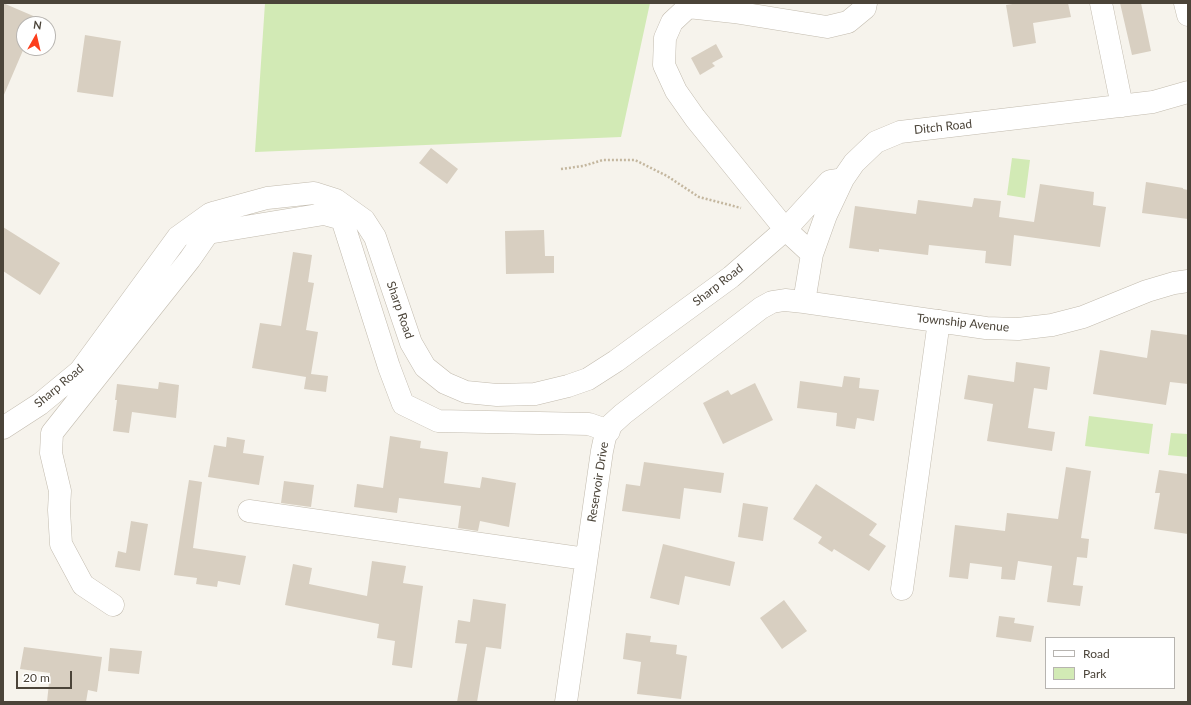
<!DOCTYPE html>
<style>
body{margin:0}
#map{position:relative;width:1191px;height:705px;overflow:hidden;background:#f6f3ec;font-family:Lato,sans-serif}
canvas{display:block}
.frame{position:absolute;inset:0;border:4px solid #4b4439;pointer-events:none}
.legend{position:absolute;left:1045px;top:637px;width:130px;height:52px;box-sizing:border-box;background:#fff;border:1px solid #b7b4b0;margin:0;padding:5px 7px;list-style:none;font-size:12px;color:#4b4439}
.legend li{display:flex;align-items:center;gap:8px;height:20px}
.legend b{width:20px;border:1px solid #b7b4b0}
.north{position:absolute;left:16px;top:16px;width:40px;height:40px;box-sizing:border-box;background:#fff;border:1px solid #b7b4b0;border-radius:50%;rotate:8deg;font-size:11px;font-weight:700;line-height:16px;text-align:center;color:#4b4439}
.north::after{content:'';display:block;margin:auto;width:14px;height:18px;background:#fc3f1d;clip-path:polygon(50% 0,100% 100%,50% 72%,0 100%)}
.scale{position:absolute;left:16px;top:671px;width:56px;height:18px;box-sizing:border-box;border:2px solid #4b4439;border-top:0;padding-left:5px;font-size:12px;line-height:14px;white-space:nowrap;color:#4b4439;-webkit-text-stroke:3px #fff;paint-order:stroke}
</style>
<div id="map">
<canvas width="1191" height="705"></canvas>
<div class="frame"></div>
<ul class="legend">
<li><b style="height:5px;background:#fff"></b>Road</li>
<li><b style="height:11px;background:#d2eab5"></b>Park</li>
</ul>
<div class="north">N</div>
<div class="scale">20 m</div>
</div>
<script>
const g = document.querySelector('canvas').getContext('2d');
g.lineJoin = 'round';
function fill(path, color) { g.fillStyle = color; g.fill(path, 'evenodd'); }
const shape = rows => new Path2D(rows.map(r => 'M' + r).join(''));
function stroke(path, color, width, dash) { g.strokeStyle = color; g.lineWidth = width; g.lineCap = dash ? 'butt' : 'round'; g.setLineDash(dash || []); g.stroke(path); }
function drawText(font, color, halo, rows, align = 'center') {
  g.font = font + ' Lato,sans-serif'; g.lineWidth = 4; g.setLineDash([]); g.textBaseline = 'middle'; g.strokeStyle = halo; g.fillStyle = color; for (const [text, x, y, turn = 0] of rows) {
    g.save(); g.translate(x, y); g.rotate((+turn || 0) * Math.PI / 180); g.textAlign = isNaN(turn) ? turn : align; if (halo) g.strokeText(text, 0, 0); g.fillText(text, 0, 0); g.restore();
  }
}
const green = shape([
 [265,3,650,3,621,137,255,152],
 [1012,158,1030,160,1025,198,1007,195],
 [1089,416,1153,424,1149,454,1085,446],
 [1171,433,1188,434,1188,457,1168,455]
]);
const building = shape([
 [3,3,52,24,24,24,24,48,3,97],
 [1019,3,1068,3,1071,17,1033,23,1036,43,1013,47,1006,5],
 [1120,3,1141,3,1151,51,1132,55],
 [85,35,121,41,113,97,77,92],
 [716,44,723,57,712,63,715,66,700,75,691,58],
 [431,148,458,169,447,184,419,163],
 [1146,182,1183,188,1183,189,1188,190,1188,219,1142,213],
 [1040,184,1094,192,1093,205,1106,207,1100,247,1014,235,1011,266,985,263,986,251,929,245,928,255,879,249,879,252,849,248,855,206,916,214,918,200,972,207,974,198,1001,201,999,217,1034,222],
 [3,227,60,263,40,295,3,271],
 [544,230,545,256,554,256,554,273,506,274,505,231],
 [293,252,312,255,308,282,314,283,306,330,318,332,311,374,328,376,326,392,304,389,306,377,252,368,260,323,281,326],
 [1151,330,1188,335,1188,384,1170,382,1166,405,1093,394,1100,350,1147,358],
 [1016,362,1050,367,1047,390,1034,388,1028,428,1055,432,1052,451,987,441,993,404,964,399,968,375,1014,382],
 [844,376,860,378,859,388,879,390,874,421,857,418,855,429,836,426,837,413,797,408,800,381,842,387],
 [159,382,179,385,176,418,132,412,129,433,113,431,117,400,115,400,117,384,158,389],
 [755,383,773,420,723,444,703,403,728,390,731,395],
 [390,436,421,441,420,448,448,452,444,483,480,488,482,477,516,483,509,527,480,521,478,531,458,528,461,506,399,498,397,513,354,507,357,484,383,488],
 [227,437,245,440,243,453,264,456,259,485,208,477,214,445,226,447],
 [644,462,724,473,721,493,684,488,680,519,622,511,626,484,640,486],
 [1066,467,1091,471,1081,538,1089,539,1087,558,1077,557,1073,585,1083,586,1080,606,1047,602,1052,566,1018,561,1015,580,1001,579,1002,567,970,563,968,579,949,577,955,525,1005,531,1007,513,1058,519],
 [1159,470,1188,474,1188,534,1154,529,1160,493,1155,493],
 [189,480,202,482,193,548,246,556,240,585,218,581,217,587,196,584,197,578,174,575],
 [284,481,314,485,311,507,281,503],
 [816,484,877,524,869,535,886,546,869,571,834,549,832,552,818,543,822,537,793,519],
 [743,503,768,507,763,541,738,537],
 [131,521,148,524,140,571,115,567,118,551,126,553],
 [663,544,735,562,730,586,685,576,679,605,650,598],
 [372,561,406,566,403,583,423,586,412,668,392,665,395,641,377,638,379,624,285,605,293,564,312,568,309,584,367,596],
 [473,599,506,604,501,649,486,647,477,702,457,702,467,644,455,643,458,620,470,622],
 [784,600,807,631,782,649,760,618],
 [999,616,1015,618,1014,623,1034,626,1031,642,996,637],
 [626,633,651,636,650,642,677,645,676,654,687,656,681,699,637,694,641,662,623,659],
 [24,647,102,657,97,692,88,690,86,702,47,702,50,673,20,669],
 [110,648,142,651,139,674,108,671]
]);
const path = shape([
 [561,169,583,166,603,160,635,160,667,176,699,197,741,208]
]);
const minor = shape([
 [1101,3,1122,106],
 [1185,3,1188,15],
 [812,254,785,229,695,118,676,91,664,65,665,38,672,22,688,7,734,12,827,27,848,22,865,8,866,3],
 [804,302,812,254,826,215,843,179,854,163,876,142,900,132,1153,102,1188,92],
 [3,428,40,404,80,371,178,237,210,214,216,212,267,198,314,193,336,200,364,220,375,237,411,343,425,367,445,383,466,392,497,395,535,394,568,386,588,379,616,361,731,277,785,230,830,181,843,179],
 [249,511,586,559],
 [902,589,939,321],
 [113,605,83,585,61,544,59,510,60,491,51,453,52,433,190,259,208,233,324,214,342,219,389,367,403,404,438,421,589,424,609,431],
 [566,702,602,451,605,437,612,424,623,414,761,308,772,302,785,300,804,302,986,328,1018,329,1052,325,1083,317,1147,291,1174,283,1188,281]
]);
const streetNames = [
 ["Ditch Road",943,127,-6],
 ["Sharp Road",718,285,-38],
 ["Sharp Road",400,310,71],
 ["Township Avenue",963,323,6],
 ["Sharp Road",59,386,-40],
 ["Reservoir Drive",598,482,-81]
];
fill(green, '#d2eab5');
fill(building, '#d8cfc1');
stroke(minor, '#c2bbae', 23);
stroke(path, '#c4b79f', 2.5, [2, 2]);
stroke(minor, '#fff', 22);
drawText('12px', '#4b4439', '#fff', streetNames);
</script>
